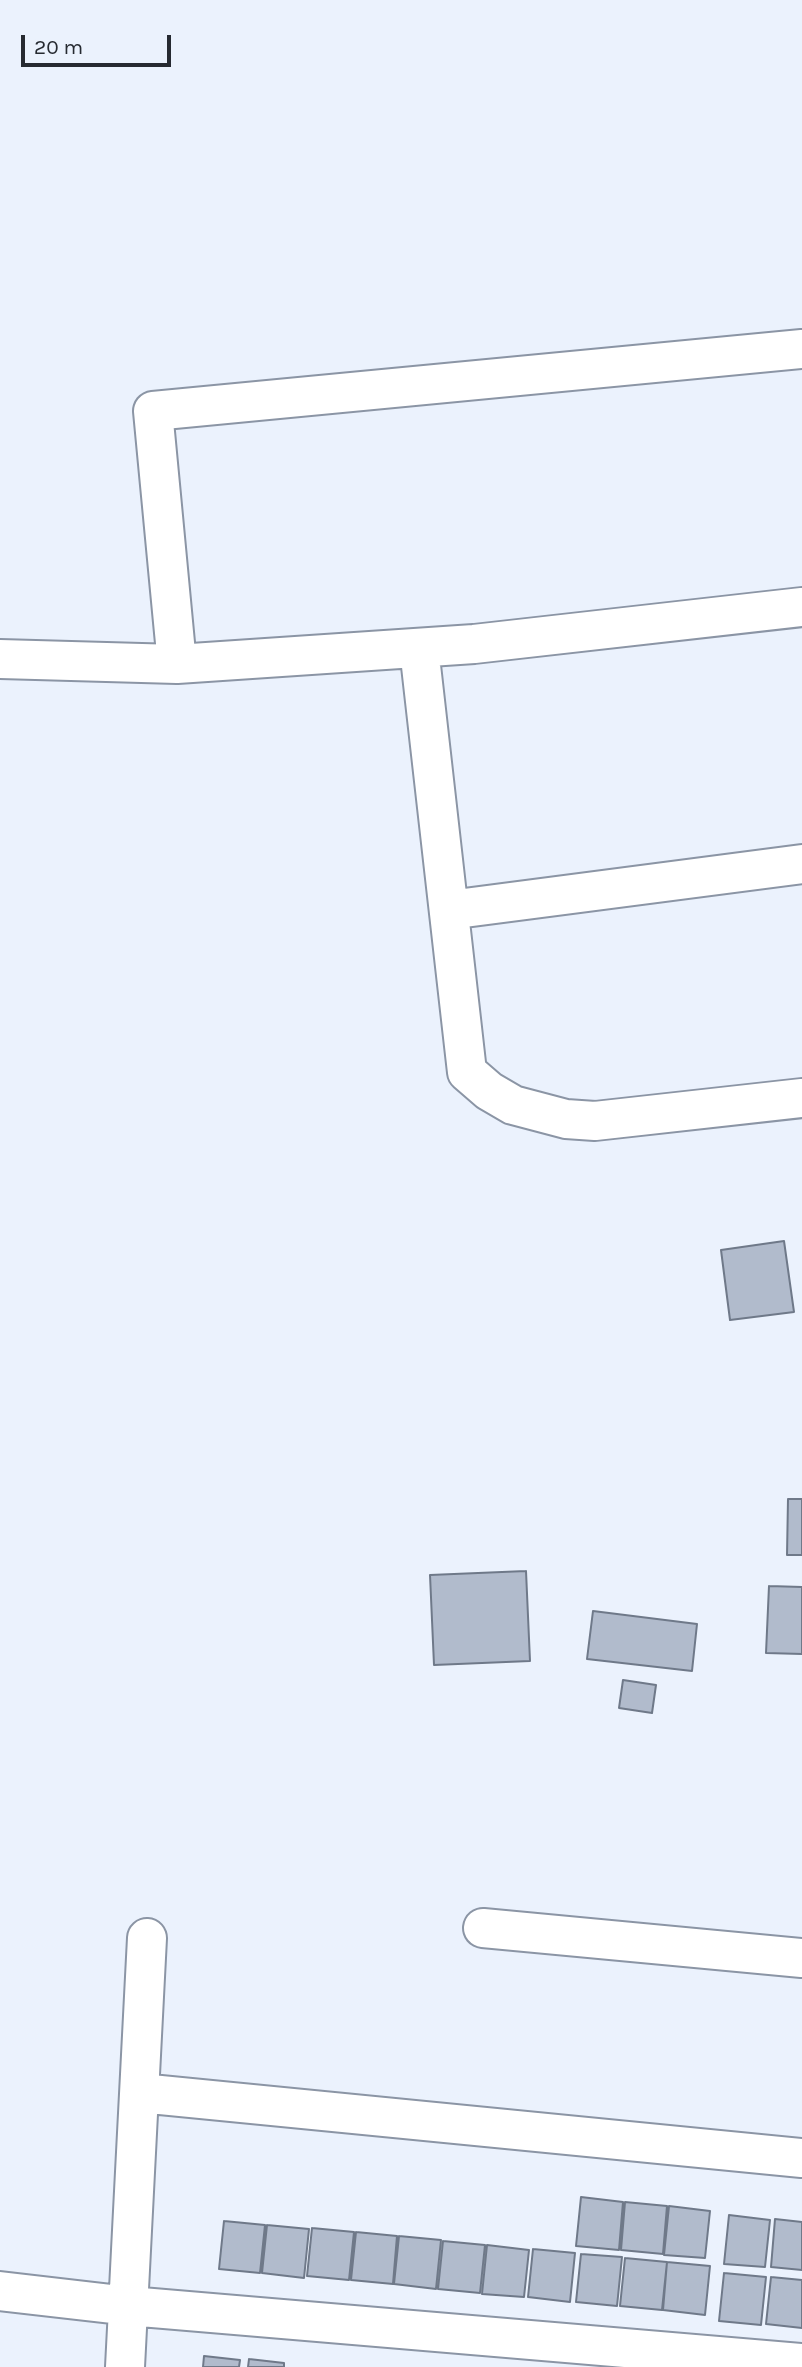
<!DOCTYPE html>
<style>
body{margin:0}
#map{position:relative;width:802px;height:2367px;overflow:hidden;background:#ebf2fd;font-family:Karla,sans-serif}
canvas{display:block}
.scale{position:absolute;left:21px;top:35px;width:150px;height:32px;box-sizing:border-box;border:4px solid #262a31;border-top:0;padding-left:9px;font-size:21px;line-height:24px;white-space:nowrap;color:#262a31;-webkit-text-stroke:5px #ebf2fd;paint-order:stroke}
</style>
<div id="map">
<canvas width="802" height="2367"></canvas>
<div class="scale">20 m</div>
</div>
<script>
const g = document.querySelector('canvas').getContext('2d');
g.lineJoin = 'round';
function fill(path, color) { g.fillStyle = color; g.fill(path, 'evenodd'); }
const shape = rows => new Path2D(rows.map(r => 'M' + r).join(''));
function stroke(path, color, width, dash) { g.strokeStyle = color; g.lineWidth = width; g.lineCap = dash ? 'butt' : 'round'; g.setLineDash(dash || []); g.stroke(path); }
const building = shape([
 [784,1241,794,1312,730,1320,721,1250,784,1241],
 [788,1499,802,1499,802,1555,787,1555,788,1499],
 [526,1571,530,1661,434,1665,430,1575,526,1571],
 [769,1586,802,1587,802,1654,766,1653,769,1586],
 [593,1611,697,1624,692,1671,587,1659,593,1611],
 [623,1680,656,1685,652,1713,619,1708,623,1680],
 [581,2197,623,2202,619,2250,576,2246,581,2197],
 [625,2202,667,2206,663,2254,621,2250,625,2202],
 [669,2206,710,2211,705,2258,664,2255,669,2206],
 [729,2215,770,2220,765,2267,724,2264,729,2215],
 [775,2219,802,2222,802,2270,771,2267,775,2219],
 [224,2221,265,2225,260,2273,219,2269,224,2221],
 [267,2225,309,2229,304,2278,262,2273,267,2225],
 [312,2228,354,2232,349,2280,307,2276,312,2228],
 [356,2232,397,2236,393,2284,351,2280,356,2232],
 [399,2236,441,2240,436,2289,394,2284,399,2236],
 [443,2241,485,2245,480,2293,438,2289,443,2241],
 [487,2245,529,2250,524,2297,482,2294,487,2245],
 [533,2249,575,2253,570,2302,528,2297,533,2249],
 [581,2254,622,2257,617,2306,576,2302,581,2254],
 [625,2258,667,2262,662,2310,620,2306,625,2258],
 [667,2262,710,2266,705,2315,663,2310,667,2262],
 [724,2273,766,2277,761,2325,719,2321,724,2273],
 [771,2277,802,2280,802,2328,766,2324,771,2277],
 [204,2356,240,2360,239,2367,203,2367,204,2356],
 [249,2359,284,2363,284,2367,248,2367,249,2359]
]);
const minor = shape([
 [419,648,467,1072,489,1091,513,1105,566,1119,595,1121,802,1098],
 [0,659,177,664,474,644,802,607],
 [177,664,153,411,802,349],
 [449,910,802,864],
 [483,1928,802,1958],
 [140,2093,802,2158],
 [0,2291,129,2306,802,2363],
 [125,2367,147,1938]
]);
fill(building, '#b1bbcc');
stroke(building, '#6f7989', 2);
stroke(minor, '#8b95a5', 42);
stroke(minor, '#fff', 38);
</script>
